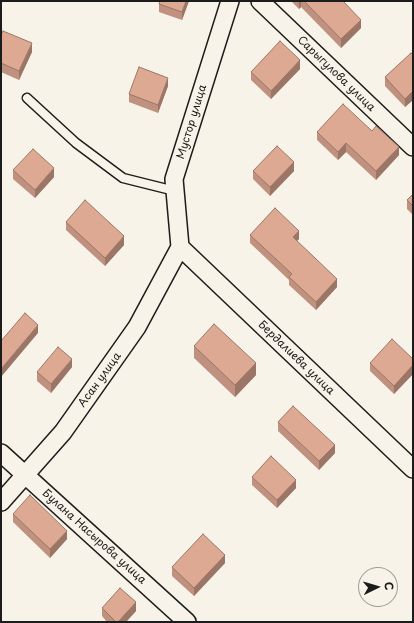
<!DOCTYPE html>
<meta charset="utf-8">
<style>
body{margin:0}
#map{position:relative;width:414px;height:623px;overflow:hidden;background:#f7f3e8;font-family:"Playpen Sans",sans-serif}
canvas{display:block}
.frame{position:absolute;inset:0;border:2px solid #1c1c1c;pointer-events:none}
.north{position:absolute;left:358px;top:567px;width:40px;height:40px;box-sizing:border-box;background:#f7f3e8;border:1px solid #9f9d96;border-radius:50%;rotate:85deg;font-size:11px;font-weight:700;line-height:16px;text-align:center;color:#1c1c1c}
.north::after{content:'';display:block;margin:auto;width:14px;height:18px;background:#1c1c1c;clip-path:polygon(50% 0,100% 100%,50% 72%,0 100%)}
</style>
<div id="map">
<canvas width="414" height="623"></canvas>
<div class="frame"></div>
<div class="north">С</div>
</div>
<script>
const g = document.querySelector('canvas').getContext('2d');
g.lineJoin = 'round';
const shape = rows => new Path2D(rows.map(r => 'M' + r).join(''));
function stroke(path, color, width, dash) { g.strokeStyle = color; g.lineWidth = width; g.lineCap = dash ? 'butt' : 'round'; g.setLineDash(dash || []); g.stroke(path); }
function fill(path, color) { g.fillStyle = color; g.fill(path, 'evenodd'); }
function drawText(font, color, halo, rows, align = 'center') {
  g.font = font + ' "Playpen Sans",sans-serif'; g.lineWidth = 3; g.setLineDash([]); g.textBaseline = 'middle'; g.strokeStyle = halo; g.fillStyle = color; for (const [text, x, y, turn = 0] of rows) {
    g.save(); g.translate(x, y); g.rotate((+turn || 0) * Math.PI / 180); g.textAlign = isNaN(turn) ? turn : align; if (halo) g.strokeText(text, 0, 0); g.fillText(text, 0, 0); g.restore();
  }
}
const lane = shape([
 [27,98,76,143,123,178,175,191]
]);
const street = shape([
 [260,1,413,147],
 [180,247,413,469],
 [180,247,174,179,230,1],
 [1,453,187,622],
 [1,502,63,432,137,327,180,247]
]);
const wall = shape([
 [160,1,189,1,182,20,159,12,159,4],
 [291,1,343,1,361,28,341,48,301,7,299,9],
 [1,35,32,52,19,80,1,72],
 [413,55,413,100,405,107,385,86,385,77],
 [300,69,271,99,251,80,251,72],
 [168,86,158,113,129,102,129,94],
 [317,132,399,155,376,180,346,152,338,160,317,140],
 [13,170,54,177,35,198,13,179],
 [253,171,294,171,270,196,253,179],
 [413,194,413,215,407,209,407,200],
 [66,222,124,245,105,266,66,230],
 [250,235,299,239,297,241,337,287,316,310,289,285,289,280,250,243],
 [194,346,256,375,235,397,194,358],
 [413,359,413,374,394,394,370,371,370,363],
 [72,367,51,393,37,381,37,372],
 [278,422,335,453,319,470,278,431],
 [252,477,296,488,277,508,252,485],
 [13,514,67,539,50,558,13,522],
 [225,563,194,596,172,576,172,567],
 [102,608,136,611,126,622,107,622,102,616]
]);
const shadedWall = shape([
 [186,1,189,1,182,20,182,12],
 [299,1,301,1,301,7,299,9],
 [361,20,361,28,341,48,341,39],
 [32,43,32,52,19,80,19,71],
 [300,60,300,69,271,99,271,91],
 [168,78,168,86,158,113,158,105],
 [413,91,413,100,405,107,405,99],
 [346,143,346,152,338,160,338,152],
 [399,147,399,155,376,180,376,171],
 [294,162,294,171,270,196,270,187],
 [54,168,54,177,35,198,35,190],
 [299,231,299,239,293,245,293,237],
 [124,236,124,245,105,266,105,258],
 [337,279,337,287,316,310,316,302],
 [38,325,38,333,1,377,1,369],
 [72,359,72,367,51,393,51,384],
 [256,363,256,375,235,397,235,385],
 [413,365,413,374,394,394,394,386],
 [335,445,335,453,319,470,319,461],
 [296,480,296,488,277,508,277,500],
 [67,531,67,539,50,558,50,549],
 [225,555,225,563,194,596,194,588],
 [136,602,136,611,126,622,118,622]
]);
const building = shape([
 [160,1,186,1,182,12,159,4,160,1],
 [304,1,343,1,361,20,341,39,304,1],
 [3,31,32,43,19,71,1,63,1,35,3,31],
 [280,41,300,60,271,91,251,72,280,41],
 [411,53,413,55,413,91,405,99,385,77,411,53],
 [139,67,168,78,158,105,129,94,139,67],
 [343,104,372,131,376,126,399,147,376,171,346,143,338,152,317,132,343,104],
 [277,146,294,162,270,187,253,171,277,146],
 [33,149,54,168,35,190,13,170,33,149],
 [413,194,413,206,407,200,413,194],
 [85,200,124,236,105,258,66,222,85,200],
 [275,208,299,231,293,237,337,279,316,302,289,277,292,274,250,235,275,208],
 [25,313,38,325,1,369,1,341,25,313],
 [214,324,256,363,235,385,194,346,214,324],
 [392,339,413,359,413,365,394,386,370,363,392,339],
 [58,347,72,359,51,384,37,372,58,347],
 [293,406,335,445,319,461,278,422,293,406],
 [271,456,296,480,277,500,252,477,271,456],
 [30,495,67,531,50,549,13,514,30,495],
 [203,534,225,555,194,588,172,567,203,534],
 [120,588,136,602,118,622,116,622,102,608,120,588]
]);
const streetNames = [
 ["Сарыгулова улица",336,74,44],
 ["Мустор улица",192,122,-73],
 ["Бердалиева улица",296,358,44],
 ["Асан улица",100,380,-54],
 ["Булана Насырова улица",94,537,42]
];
stroke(lane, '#1c1c1c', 11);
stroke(street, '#1c1c1c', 20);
stroke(lane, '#f7f3e8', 8);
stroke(street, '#f7f3e8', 17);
fill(wall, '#bf917e');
fill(shadedWall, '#9b7667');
fill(building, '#dea993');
stroke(building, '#9b7667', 1);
drawText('11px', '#1c1c1c', '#f7f3e8', streetNames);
</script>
